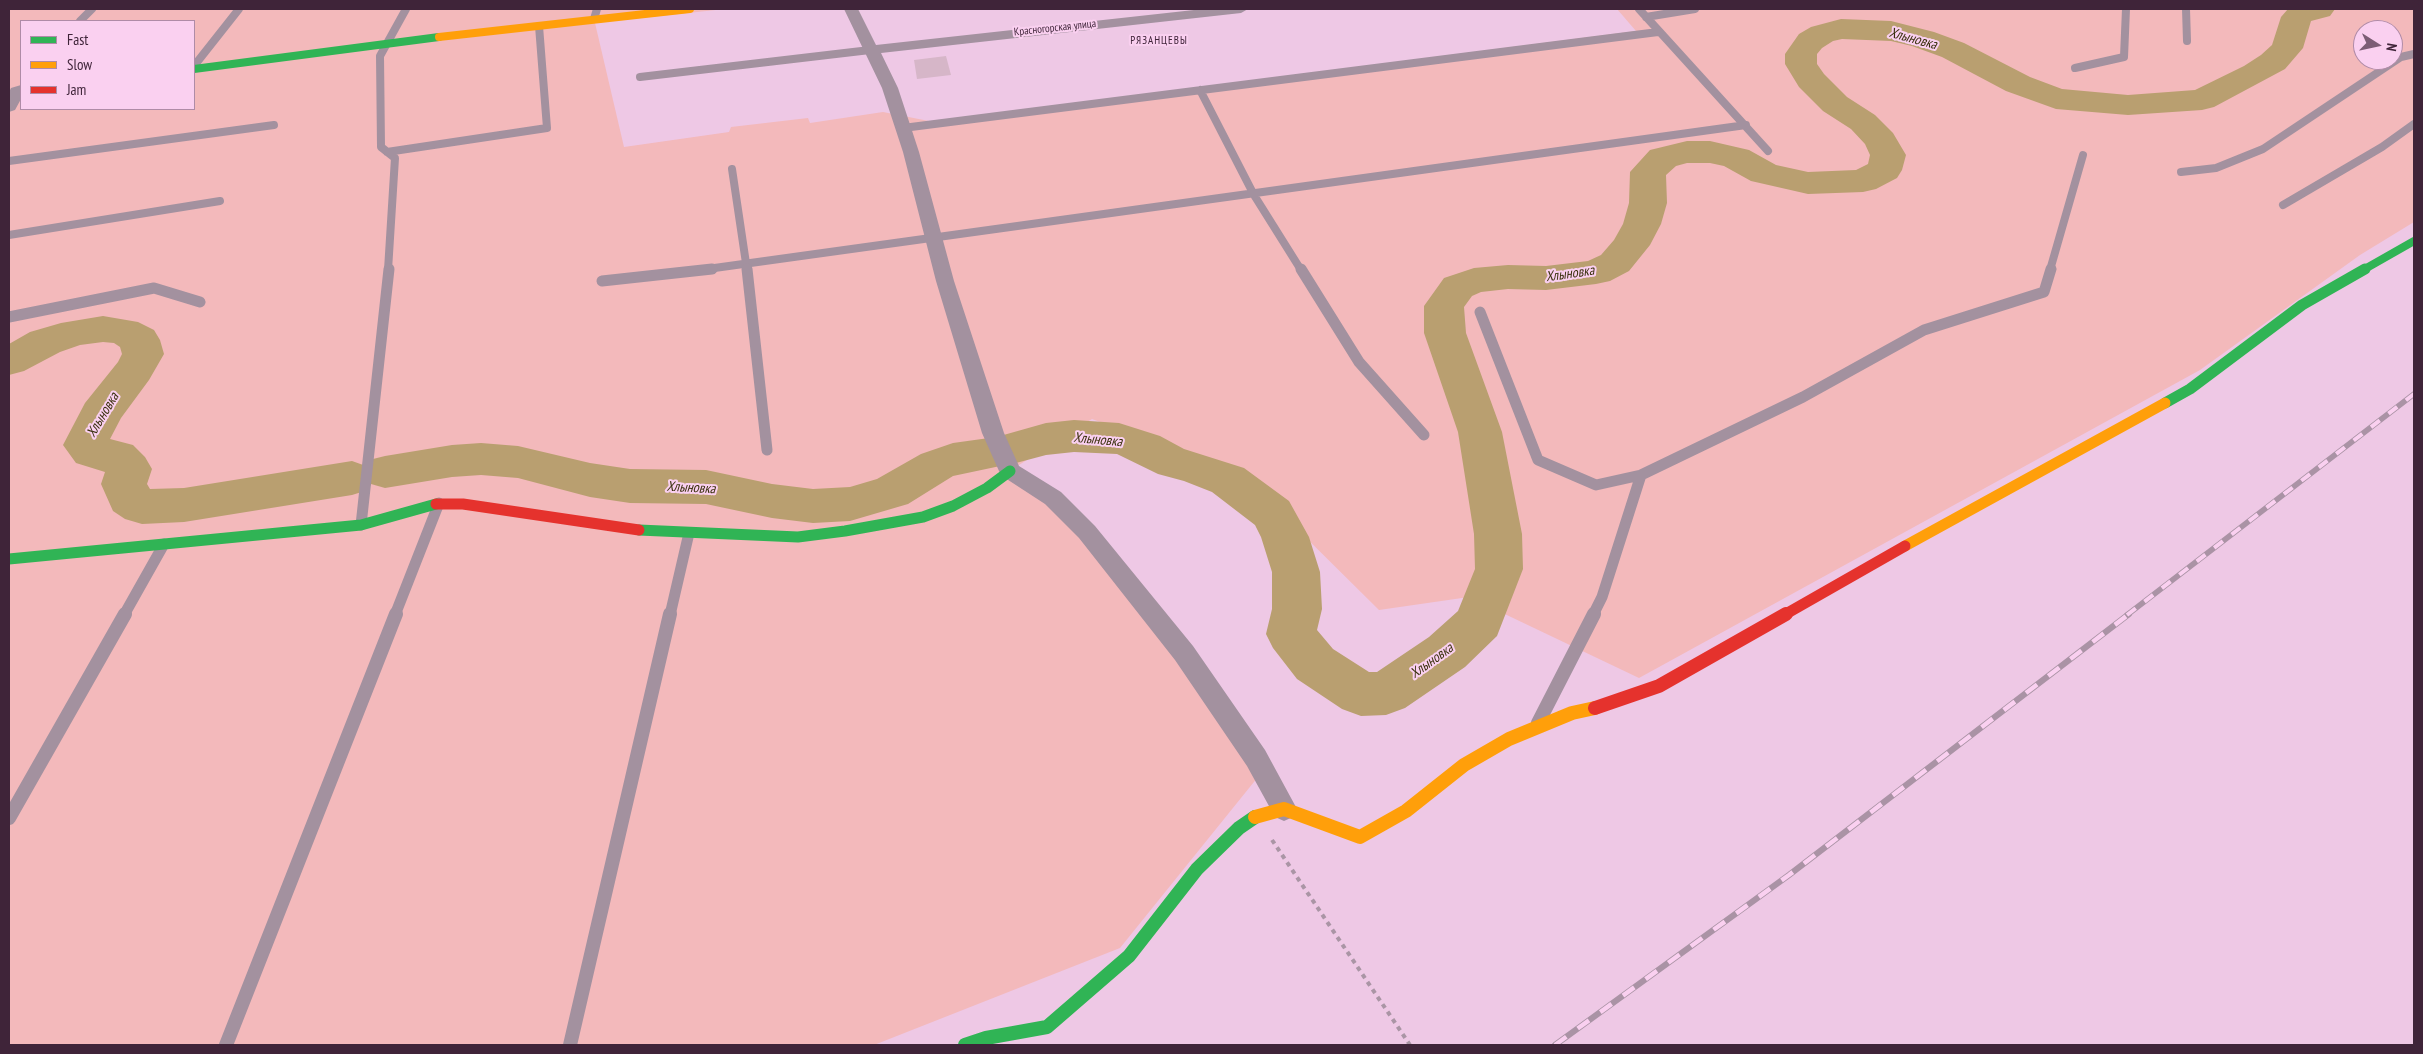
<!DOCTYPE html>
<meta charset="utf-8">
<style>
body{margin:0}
#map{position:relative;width:2423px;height:1054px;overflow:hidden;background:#eec8e5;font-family:"PT Sans Narrow",sans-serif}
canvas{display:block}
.frame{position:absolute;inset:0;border:10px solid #3f2439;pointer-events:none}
.legend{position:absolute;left:20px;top:20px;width:175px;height:90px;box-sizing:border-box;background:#fad0f0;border:1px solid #af8ba7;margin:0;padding:6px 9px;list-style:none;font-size:15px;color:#3f2439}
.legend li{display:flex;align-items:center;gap:10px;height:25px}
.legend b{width:25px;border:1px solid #af8ba7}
.north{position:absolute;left:2353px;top:20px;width:50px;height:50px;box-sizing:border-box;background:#fad0f0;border:1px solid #af8ba7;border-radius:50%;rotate:100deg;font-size:14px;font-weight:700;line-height:20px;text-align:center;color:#3f2439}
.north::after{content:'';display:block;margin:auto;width:18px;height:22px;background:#7c5d75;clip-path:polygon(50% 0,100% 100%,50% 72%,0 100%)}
</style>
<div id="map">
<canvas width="2423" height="1054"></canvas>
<div class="frame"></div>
<ul class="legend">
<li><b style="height:6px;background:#30b455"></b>Fast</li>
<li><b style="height:6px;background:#ff9f0a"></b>Slow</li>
<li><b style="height:6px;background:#e5322d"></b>Jam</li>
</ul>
<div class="north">N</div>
</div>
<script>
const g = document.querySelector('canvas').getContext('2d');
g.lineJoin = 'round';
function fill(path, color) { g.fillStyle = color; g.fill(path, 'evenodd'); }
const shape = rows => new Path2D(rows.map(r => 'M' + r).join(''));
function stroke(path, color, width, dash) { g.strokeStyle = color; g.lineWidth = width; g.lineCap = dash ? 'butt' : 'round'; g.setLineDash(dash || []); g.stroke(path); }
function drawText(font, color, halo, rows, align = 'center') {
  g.font = font + ' "PT Sans Narrow",sans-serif'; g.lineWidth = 4; g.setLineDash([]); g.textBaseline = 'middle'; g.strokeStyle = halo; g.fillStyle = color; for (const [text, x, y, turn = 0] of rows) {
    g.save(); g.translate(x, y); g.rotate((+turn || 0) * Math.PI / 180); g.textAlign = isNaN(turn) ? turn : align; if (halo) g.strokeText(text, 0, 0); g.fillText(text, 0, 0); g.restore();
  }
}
const green = shape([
 [9,9,725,9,595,23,624,147,729,132,731,127,808,118,810,123,883,112,934,122,1636,31,1617,9,2414,9,2414,222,2360,255,2200,370,1639,678,1469,597,1379,610,1282,514,1190,455,1092,419,1011,470,1060,509,1266,767,1120,948,874,1045,9,1045],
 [21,21,194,21,194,109,21,109],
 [2363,30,2393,30,2393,60,2363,60]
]);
const river = shape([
 [2288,9,2335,9,2330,16,2311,21,2303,48,2285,69,2214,107,2202,110,2128,115,2056,109,2006,91,1942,57,1912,46,1891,41,1842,39,1833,41,1822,48,1817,54,1817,64,1824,74,1847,97,1875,115,1893,133,1906,155,1902,170,1897,178,1876,189,1863,192,1808,194,1751,181,1724,166,1710,163,1687,163,1676,166,1666,175,1667,203,1661,224,1650,245,1629,271,1610,281,1596,284,1546,290,1508,289,1481,292,1472,296,1464,307,1466,333,1502,432,1522,534,1523,569,1497,636,1465,667,1405,708,1386,715,1361,716,1342,709,1297,679,1273,648,1266,634,1272,609,1272,572,1261,537,1255,525,1212,492,1184,481,1158,474,1117,454,1074,452,1046,455,1016,463,1008,460,1005,465,953,476,908,504,850,521,813,523,772,518,706,504,630,503,590,497,518,478,481,475,452,477,385,488,371,484,368,490,352,495,184,522,142,524,125,519,113,511,101,484,105,472,76,463,63,445,85,403,118,362,122,354,120,347,114,343,103,342,80,345,60,352,24,371,9,375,9,344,30,332,61,323,103,316,138,322,154,330,160,340,164,354,149,380,121,418,110,439,133,445,145,457,152,469,147,484,150,489,184,488,352,461,366,466,369,460,385,456,452,445,481,443,518,446,590,463,630,469,706,470,772,484,813,489,850,487,877,479,921,454,953,443,989,438,997,440,1000,436,1046,423,1074,420,1119,423,1160,436,1184,449,1244,468,1289,501,1309,537,1320,572,1322,609,1317,630,1333,649,1369,672,1377,672,1429,637,1458,611,1475,569,1474,534,1458,432,1424,333,1424,306,1444,278,1474,268,1508,265,1546,266,1588,261,1601,255,1614,240,1623,224,1629,203,1630,172,1650,150,1687,141,1710,141,1749,150,1776,165,1808,172,1856,170,1868,164,1870,155,1865,144,1851,129,1823,111,1799,87,1785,64,1785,54,1799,34,1811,27,1841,19,1891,21,1934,32,1964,43,2030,77,2062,89,2128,95,2195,90,2244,66,2261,55,2272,45,2281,17,2288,9]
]);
const building = shape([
 [946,56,951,75,917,79,914,60]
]);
const path = shape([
 [1272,840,1410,1045]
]);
const laneFar2 = shape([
 [1639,9,1768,151],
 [2186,9,2187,41],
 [1646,17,1695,9],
 [594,19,597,9],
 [80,21,92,9],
 [194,66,239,9],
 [2075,68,2124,57,2126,9],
 [640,77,870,50],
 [1200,90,1254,195,1301,270],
 [903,128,1658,32],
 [387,152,547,128,539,26],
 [9,161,274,125],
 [732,169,747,270],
 [2181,172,2216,168,2263,149,2401,57,2414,54],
 [2283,205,2382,147,2414,124],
 [9,235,220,201],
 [388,270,395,158,381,147,380,56,406,9],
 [700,270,1746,125],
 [2050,270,2083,155]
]);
const laneFar1 = shape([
 [747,269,767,450],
 [1301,269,1359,362,1424,435],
 [602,281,712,269],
 [1480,312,1538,460,1596,485,1641,475],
 [9,317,154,288,200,302],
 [361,525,389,269],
 [124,615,164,544],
 [395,615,439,503],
 [670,615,689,533],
 [1593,615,1602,597,1641,475,1803,397,1924,330,2044,292,2051,269]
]);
const lane = shape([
 [1538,723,1594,614],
 [9,818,125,614],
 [226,1045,396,614],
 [570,1045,670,614]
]);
const street = shape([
 [844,9,858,9,876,45,1203,9,1248,9,1241,13,881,53,898,88,919,152,954,281,1004,433,1019,466,1061,492,1095,526,1193,646,1265,750,1297,809,1293,817,1284,821,1275,817,1247,766,1175,660,1079,538,1045,504,1002,476,999,471,982,433,936,281,903,152,882,88,844,9],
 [21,85,21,99,15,110,9,112,9,92,11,88,21,85]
]);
const fastFar2 = shape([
 [194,69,439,37],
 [2363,270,2414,241]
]);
const fastFar1 = shape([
 [2165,403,2190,389,2302,305,2365,269],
 [639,530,798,537,845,531,923,517,953,506,987,488,1010,471],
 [9,559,361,525,436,504]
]);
const fast = shape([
 [965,1045,986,1038,1047,1027,1129,956,1197,869,1239,828,1255,817]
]);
const slowFar2 = shape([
 [439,37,690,9]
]);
const slowFar1 = shape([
 [1905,546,2165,403]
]);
const slow = shape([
 [1255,817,1284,809,1360,837,1406,811,1464,765,1509,739,1572,713,1595,708]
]);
const jamFar1 = shape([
 [436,504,463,504,639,530],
 [1784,615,1905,546]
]);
const jam = shape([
 [1595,708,1659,686,1786,614]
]);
const railFar1 = shape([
 [2127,615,2414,394]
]);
const rail = shape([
 [1555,1045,1789,875,2129,614]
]);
const farStreetnames = [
 ["Красногорская улица",1055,28,-6]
];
const farNeighbourhoodnames = [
 ["РЯЗАНЦЕВЫ",1159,41]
];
const waterNames = [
 ["Хлыновка",1913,39,15],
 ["Хлыновка",1570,274,-8],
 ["Хлыновка",103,415,-59],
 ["Хлыновка",1098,440,5],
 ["Хлыновка",691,488,3],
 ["Хлыновка",1432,661,-36]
];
fill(green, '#f3b9bb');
fill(river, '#b99f70');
fill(building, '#d6b6c8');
stroke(path, '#aa95a5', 4, [4.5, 4.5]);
stroke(laneFar2, '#a3919f', 8);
stroke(laneFar1, '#a3919f', 11);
stroke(lane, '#a3919f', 14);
fill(street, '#a3919f');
stroke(fastFar2, '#30b455', 8);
stroke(fastFar1, '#30b455', 11);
stroke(fast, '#30b455', 14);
stroke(slowFar2, '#ff9f0a', 8);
stroke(slowFar1, '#ff9f0a', 11);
stroke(slow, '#ff9f0a', 14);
stroke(jamFar1, '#e5322d', 11);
stroke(jam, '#e5322d', 14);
stroke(railFar1, '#aa93a5', 5.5);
stroke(rail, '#aa93a5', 6);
stroke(railFar1, '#fad0f0', 4, [11]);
stroke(rail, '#fad0f0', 4.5, [14]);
drawText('11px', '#3f2439', '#fad0f0', farStreetnames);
g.letterSpacing = '1px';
drawText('11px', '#3f2439', '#fad0f0', farNeighbourhoodnames);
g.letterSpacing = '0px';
drawText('italic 14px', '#39300d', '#fad0f0', waterNames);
</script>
